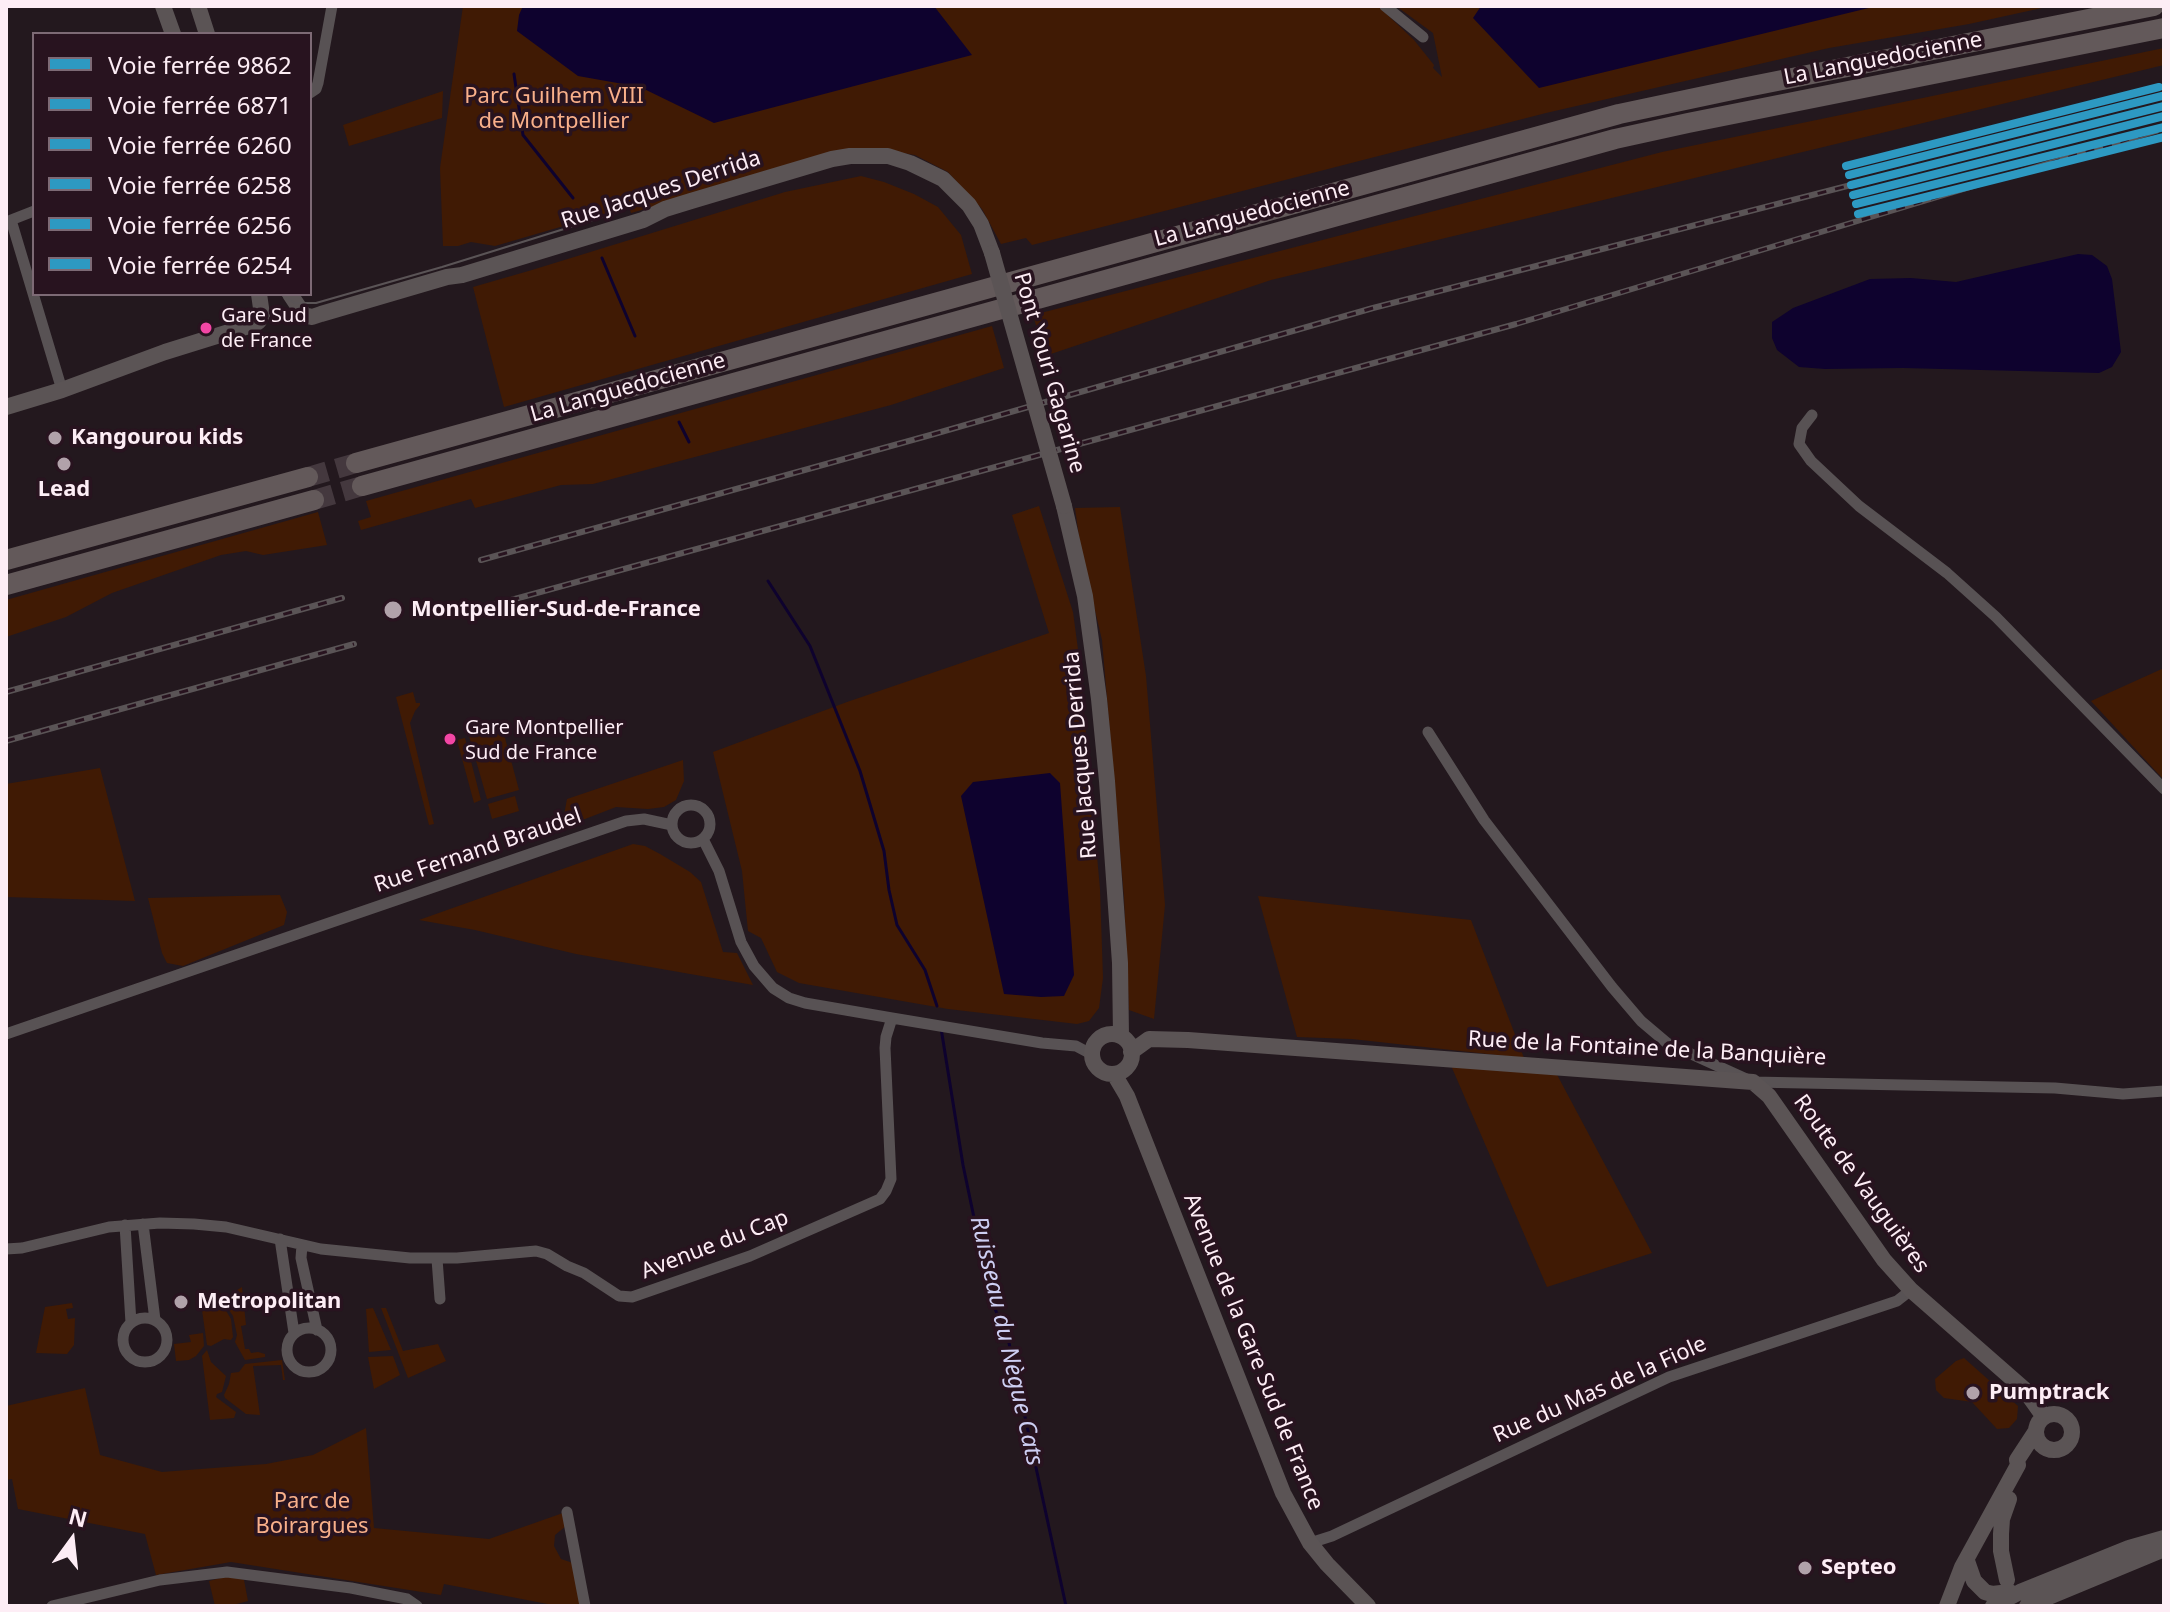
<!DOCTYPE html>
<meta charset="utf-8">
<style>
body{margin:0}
#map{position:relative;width:2170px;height:1612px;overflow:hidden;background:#23181e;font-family:"Noto Sans",sans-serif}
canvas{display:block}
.frame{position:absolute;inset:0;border:8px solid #fdedf5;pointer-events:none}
.legend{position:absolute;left:32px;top:32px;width:280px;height:264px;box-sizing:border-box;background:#28131f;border:2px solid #7d6a75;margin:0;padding:10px 14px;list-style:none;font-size:24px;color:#fdedf5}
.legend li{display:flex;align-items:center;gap:16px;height:40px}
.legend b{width:40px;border:2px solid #7d6a75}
.north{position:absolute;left:32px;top:1500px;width:80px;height:80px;-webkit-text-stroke:6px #28131f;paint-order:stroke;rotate:15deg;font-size:22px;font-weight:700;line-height:32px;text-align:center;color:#fdedf5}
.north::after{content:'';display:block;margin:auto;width:28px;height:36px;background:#fdedf5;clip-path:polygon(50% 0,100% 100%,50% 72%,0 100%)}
</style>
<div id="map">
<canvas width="2170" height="1612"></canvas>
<div class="frame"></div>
<ul class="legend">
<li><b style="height:10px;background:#2d99c2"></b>Voie ferrée 9862</li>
<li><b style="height:10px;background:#2d99c2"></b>Voie ferrée 6871</li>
<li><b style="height:10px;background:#2d99c2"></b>Voie ferrée 6260</li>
<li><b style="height:10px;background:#2d99c2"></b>Voie ferrée 6258</li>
<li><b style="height:10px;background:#2d99c2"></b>Voie ferrée 6256</li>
<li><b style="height:10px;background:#2d99c2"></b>Voie ferrée 6254</li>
</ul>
<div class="north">N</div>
</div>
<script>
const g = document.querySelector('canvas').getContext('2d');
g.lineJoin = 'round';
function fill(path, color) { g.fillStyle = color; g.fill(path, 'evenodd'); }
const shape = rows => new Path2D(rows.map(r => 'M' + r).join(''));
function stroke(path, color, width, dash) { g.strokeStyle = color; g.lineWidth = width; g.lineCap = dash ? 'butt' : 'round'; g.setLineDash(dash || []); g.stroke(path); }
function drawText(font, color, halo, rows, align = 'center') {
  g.font = font + ' "Noto Sans",sans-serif'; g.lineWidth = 7; g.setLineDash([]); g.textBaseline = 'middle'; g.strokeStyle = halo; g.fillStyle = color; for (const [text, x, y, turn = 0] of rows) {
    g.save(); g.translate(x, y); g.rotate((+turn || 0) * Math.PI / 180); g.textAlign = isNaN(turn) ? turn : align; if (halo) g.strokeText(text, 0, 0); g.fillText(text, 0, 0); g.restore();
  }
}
const green = shape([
 [463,6,1378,6,1414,40,1434,65,1433,68,1442,77,1433,33,1396,6,2051,6,1969,24,1829,48,1546,113,1032,245,1026,238,1001,244,982,209,948,172,915,155,874,148,834,155,631,213,629,207,495,246,471,242,458,246,443,246,440,168],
 [2164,48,2164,65,1271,280,1045,356,1033,315,1662,152],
 [443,91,442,118,349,146,343,125],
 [861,176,884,182,914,194,938,207,961,235,972,274,504,407,473,287,532,270,785,192],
 [992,326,1004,368,891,405,593,484,561,485,475,508,471,499,361,530,358,521,371,517,366,501],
 [1039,506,1073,612,1079,657,1100,889,1103,978,1099,1008,1089,1021,1077,1024,948,1009,799,983,777,972,761,938,748,931,742,871,713,752,847,702,1049,633,1012,515],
 [1120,507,1146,676,1165,905,1154,1019,1129,1010,1124,897,1102,640,1081,551,1075,508],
 [318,512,327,545,263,555,246,551,221,555,112,593,66,617,6,637,6,600],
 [2164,668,2164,780,2091,701],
 [413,692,416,703,420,703,420,705,415,711,410,723,434,824,429,825,396,697],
 [502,727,519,790,487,799,469,736],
 [465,738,481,800,474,803,457,740],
 [683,760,684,781,676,800,664,807,648,809,616,807,567,826,564,815,567,799],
 [100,768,135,901,6,897,6,784],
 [515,796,519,811,492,819,488,804],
 [633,844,645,846,660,854,690,872,701,882,723,952,737,953,753,985,576,954,475,930,419,920],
 [280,895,287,912,284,925,183,966,167,963,162,953,148,898],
 [1258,896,1471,920,1524,1058,1352,1039,1297,1037],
 [1449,1061,1554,1069,1652,1253,1547,1287],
 [242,1287,246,1325,241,1326,245,1349,249,1349,251,1353,258,1352,265,1354,265,1357,245,1360,235,1342,237,1335,233,1316,223,1301,214,1295,221,1293,229,1295],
 [203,1294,210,1297,225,1309,231,1319,233,1337,231,1340,224,1339,211,1346,207,1345,200,1296],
 [72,1303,73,1308,66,1309,68,1319,75,1318,74,1345,67,1354,36,1353,45,1307],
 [373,1308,391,1350,369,1352,366,1309],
 [381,1308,386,1308,403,1351,438,1344,446,1361,408,1378],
 [203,1333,204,1346,196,1356,189,1360,176,1361,174,1344,191,1342,189,1335],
 [207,1350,211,1362,226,1376,222,1392,217,1394,216,1397,236,1412,234,1418,210,1420,202,1356],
 [393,1356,400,1375,374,1389,368,1357],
 [1964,1358,2018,1406,2017,1419,2009,1428,1997,1429,1972,1402,1944,1398,1936,1390,1935,1379,1956,1361],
 [282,1360,285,1380,283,1380,281,1365,253,1366,260,1415,246,1414,225,1398,224,1395,229,1384,231,1373,239,1372,245,1364],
 [85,1388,100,1455,162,1472,266,1464,313,1455,366,1428,374,1528,489,1539,563,1513,566,1526,555,1535,554,1546,561,1559,573,1563,581,1606,558,1606,444,1584,441,1595,231,1562,156,1575,145,1534,18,1509,12,1479,6,1480,6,1406],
 [229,1576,244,1580,248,1601,229,1606,215,1606,209,1581]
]);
const water = shape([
 [523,6,934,6,972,55,714,123,640,87,578,76,517,31,519,15],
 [1481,6,1877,6,1539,88,1473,18],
 [2078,254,2092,255,2107,266,2112,279,2121,352,2112,367,2099,373,1903,368,1825,369,1799,367,1777,350,1772,338,1772,322,1793,308,1870,279,1911,278,1956,282],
 [1050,773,1060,783,1074,975,1064,996,1041,997,1004,994,961,796,973,782]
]);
const stream = shape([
 [514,74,523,135,573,198],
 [602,258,635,336],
 [679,422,689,442],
 [768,581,810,646,860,771,884,851,889,890,897,925,925,970,937,1006],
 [941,1028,963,1165,991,1299,1009,1343,1066,1606]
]);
const highwayTunnel = shape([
 [308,477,356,463],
 [314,500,362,486]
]);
const street = shape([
 [1385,6,1423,37],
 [310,93,316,89,318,83,332,6],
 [34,211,11,220,62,390],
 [1812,415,1802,428,1799,444,1811,461,1859,506,1947,573,1996,617,2164,789],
 [1428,732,1484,820,1612,987,1641,1021,1667,1043,1753,1082,2055,1088,2123,1094,2164,1091],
 '672 824a19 19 0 1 1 38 0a19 19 0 1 1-38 0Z',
 [703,839,719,871,741,942,754,966,773,988,789,998,805,1003,892,1018,1042,1043,1076,1046,1091,1054],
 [6,1034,626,821,644,819,672,825],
 [143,1224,155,1320],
 [125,1225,131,1323],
 [280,1239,294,1333],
 [302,1245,301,1258,317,1330],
 [6,1249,22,1248,109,1227,160,1223,194,1224,226,1227,321,1249,410,1258,457,1258,536,1251,547,1254,567,1266,584,1273,619,1296,632,1297,750,1256,880,1199,886,1191,891,1179,885,1048,886,1037,892,1018],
 [437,1259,440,1299],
 '123 1340a22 22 0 1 1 44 0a22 22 0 1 1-44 0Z',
 '287 1350a22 22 0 1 1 44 0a22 22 0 1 1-44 0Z',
 [567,1512,585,1606],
 [1310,1543,1332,1536,1669,1377,1897,1301,1911,1290],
 [52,1606,160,1580,227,1572,351,1588,407,1599,417,1606]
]);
const secondary = shape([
 [163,6,173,34],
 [198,6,207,34],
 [290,294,304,315,312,317,321,314,447,277,462,275,643,220,665,209,691,201,832,159,850,156,888,156,910,163,943,179,969,205,981,224,992,253],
 [6,407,62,390,165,352,255,324,259,321,262,315,259,294],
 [1064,506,1085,596,1099,699,1107,781,1120,963,1121,1036],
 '1092 1054a20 20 0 1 1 40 0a20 20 0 1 1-40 0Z',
 [1131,1052,1149,1039,1188,1040,1753,1082,1769,1096,1884,1260,1911,1290,2024,1389,2044,1417],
 [1114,1074,1127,1096,1283,1493,1310,1543,1327,1564,1368,1606],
 '2036 1432a18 18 0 1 1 36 0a18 18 0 1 1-36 0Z',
 [1967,1561,1974,1581,1985,1592,1992,1594,2010,1592],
 [2007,1580,2001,1551,2001,1534,2002,1519,2009,1499],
 [1947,1606,1962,1567,2018,1465,2017,1460,2036,1431],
 [1993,1606,2020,1592,2129,1548,2164,1538],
 [2027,1606,2164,1549]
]);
const highway = shape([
 [356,463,1619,114,1742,88,2154,6],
 [362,486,1615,139,1688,123,2164,28],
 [6,560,308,477],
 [6,585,314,500]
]);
const tram = shape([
 [280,294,295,303,316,303,442,267,625,210]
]);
const rail = shape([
 [481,560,934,434,1373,308,1851,185],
 [493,605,1516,324,2156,131],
 [6,692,342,598],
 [6,741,354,644]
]);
const secondaryBridge = shape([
 [992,253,1064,506]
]);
const rail1 = shape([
 [1851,185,2164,106]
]);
const rail2 = shape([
 [1853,195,2164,116]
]);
const rail3 = shape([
 [1849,175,2162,96]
]);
const rail4 = shape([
 [1856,204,2164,127]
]);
const rail5 = shape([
 [1846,166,2159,87]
]);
const rail6 = shape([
 [1858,214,2164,137]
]);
const markers = [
 [206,328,7,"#f346a5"],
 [55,438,8,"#b1a2aa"],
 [64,464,8,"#b1a2aa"],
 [393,610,10,"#b1a2aa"],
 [450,739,7,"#f346a5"],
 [181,1302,8,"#b1a2aa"],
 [1973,1393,8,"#b1a2aa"],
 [1805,1568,8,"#b1a2aa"]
];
const busNames = [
 ["Gare Sud",221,316],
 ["de France",221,341],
 ["Gare Montpellier",465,728],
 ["Sud de France",465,753]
];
const streetNames = [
 ["La Languedocienne",1883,59,-11],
 ["Rue Jacques Derrida",661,190,-18],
 ["La Languedocienne",1252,214,-15],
 ["Pont Youri Gagarine",1049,373,74],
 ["La Languedocienne",628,388,-16],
 ["Rue Jacques Derrida",1081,755,-95],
 ["Rue Fernand Braudel",478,851,-19],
 ["Rue de la Fontaine de la Banquière",1647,1049,3],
 ["Route de Vauguières",1861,1184,54],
 ["Avenue du Cap",715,1245,-21],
 ["Avenue de la Gare Sud de France",1253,1352,68],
 ["Rue du Mas de la Fiole",1600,1390,-24]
];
const parkNames = [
 ["Parc Guilhem VIII",554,97],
 ["de Montpellier",554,122],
 ["Parc de",312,1502],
 ["Boirargues",312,1527]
];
const poiNames = [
 ["Kangourou kids",71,438],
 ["Lead",64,490,"center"],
 ["Montpellier-Sud-de-France",411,610],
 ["Metropolitan",197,1302],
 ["Pumptrack",1989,1393],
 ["Septeo",1821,1568]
];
const waterNames = [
 ["Ruisseau du Nègue Cats",1006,1341,77]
];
fill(green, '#401a04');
fill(water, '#0e022e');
stroke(stream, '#0e022e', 3);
stroke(highwayTunnel, '#44383e', 20, [20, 10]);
stroke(street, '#585254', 11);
stroke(secondary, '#5b5455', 16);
stroke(highway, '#63595a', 20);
stroke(tram, '#5a5456', 2);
stroke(rail, '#5a5456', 6);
stroke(rail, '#28131f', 3, [9]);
stroke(secondaryBridge, '#5b5455', 16);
stroke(rail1, '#2d99c2', 8);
stroke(rail2, '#2d99c2', 8);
stroke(rail3, '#2d99c2', 8);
stroke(rail4, '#2d99c2', 8);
stroke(rail5, '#2d99c2', 8);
stroke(rail6, '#2d99c2', 8);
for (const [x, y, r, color] of markers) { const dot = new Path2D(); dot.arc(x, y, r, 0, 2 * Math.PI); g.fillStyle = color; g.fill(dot); stroke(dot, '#28131f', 3); }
drawText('20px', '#fdedf5', '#28131f', busNames, 'left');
drawText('22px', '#fdedf5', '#28131f', streetNames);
drawText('22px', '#f9b08a', '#28131f', parkNames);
drawText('bold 22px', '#fdedf5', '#28131f', poiNames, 'left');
drawText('italic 24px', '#cdcef2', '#28131f', waterNames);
</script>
